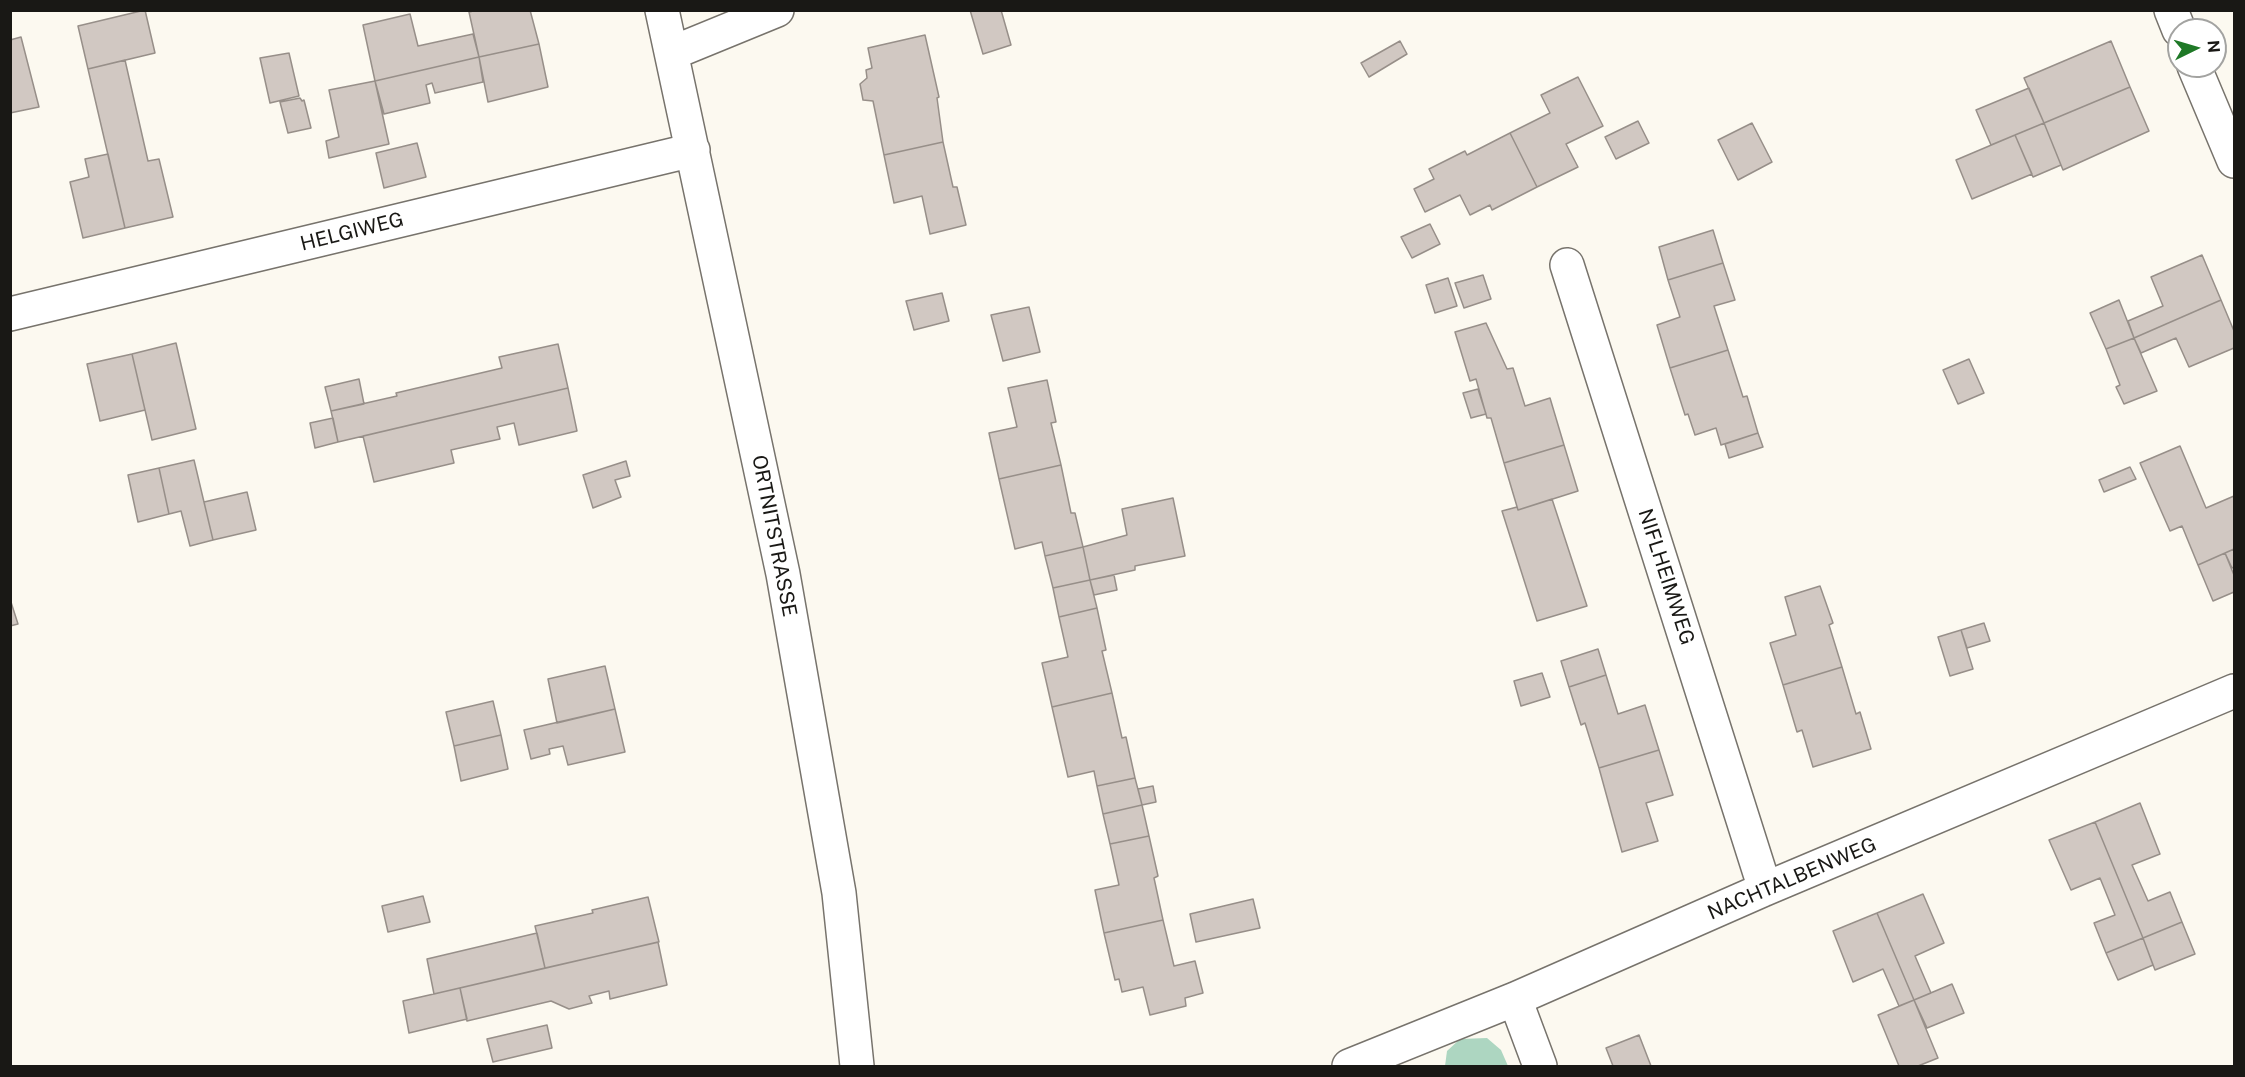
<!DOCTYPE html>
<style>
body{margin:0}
#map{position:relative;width:2245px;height:1077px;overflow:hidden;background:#fcf9f0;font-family:"Public Sans",sans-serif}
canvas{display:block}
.frame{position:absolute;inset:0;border:12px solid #191815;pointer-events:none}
.north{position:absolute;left:2167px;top:18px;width:60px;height:60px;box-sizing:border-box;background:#fff;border:2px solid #a3a3a1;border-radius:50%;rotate:85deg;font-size:16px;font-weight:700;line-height:24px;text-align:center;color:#191815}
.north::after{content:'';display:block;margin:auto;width:21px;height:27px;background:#1f7927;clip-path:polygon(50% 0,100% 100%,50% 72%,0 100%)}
</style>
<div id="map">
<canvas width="2245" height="1077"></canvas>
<div class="frame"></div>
<div class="north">N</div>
</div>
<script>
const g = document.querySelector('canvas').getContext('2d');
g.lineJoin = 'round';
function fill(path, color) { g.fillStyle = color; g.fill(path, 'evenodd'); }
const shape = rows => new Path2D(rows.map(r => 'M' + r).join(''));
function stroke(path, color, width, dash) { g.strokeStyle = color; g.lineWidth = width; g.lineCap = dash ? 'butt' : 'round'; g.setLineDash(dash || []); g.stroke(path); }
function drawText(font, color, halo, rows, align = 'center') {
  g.font = font + ' "Public Sans",sans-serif'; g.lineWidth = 4.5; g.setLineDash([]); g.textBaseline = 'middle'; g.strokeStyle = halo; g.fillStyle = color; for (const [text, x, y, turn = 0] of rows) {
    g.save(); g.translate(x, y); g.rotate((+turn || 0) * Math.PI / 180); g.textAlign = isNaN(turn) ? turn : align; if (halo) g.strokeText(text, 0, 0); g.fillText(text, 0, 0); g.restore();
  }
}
const green = shape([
 [1487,1038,1501,1050,1508,1066,1445,1066,1447,1051,1460,1039]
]);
const building = shape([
 [145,10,155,53,88,69,78,26,145,10],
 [478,10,530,10,539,44,479,57,469,12,478,10],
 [970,10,1001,10,1011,45,983,54,970,10],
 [410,14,418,46,473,34,479,57,375,81,363,25,410,14],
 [925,35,939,97,937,98,943,142,884,155,873,101,863,100,860,84,867,78,866,70,872,68,868,48,925,35],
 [21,37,39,107,10,113,10,40,21,37],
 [1400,41,1407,54,1369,77,1361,63,1400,41],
 [2111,41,2130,87,2044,123,2024,78,2111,41],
 [539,44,548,87,488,102,479,57,539,44],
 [289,53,299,96,270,103,260,58,289,53],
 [479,57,483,82,435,93,432,83,426,85,430,103,384,114,375,81,479,57],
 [125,60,148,161,159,159,173,217,125,228,88,69,125,60],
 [1578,77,1603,126,1566,144,1578,167,1537,187,1510,133,1550,113,1541,95,1578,77],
 [375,81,389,144,329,158,326,141,339,137,329,90,375,81],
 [2130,87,2149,131,2063,170,2044,123,2130,87],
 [2029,88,2044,123,1991,145,1976,110,2029,88],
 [300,98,302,101,304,100,311,128,288,133,280,102,300,98],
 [1638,121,1649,143,1616,159,1605,137,1638,121],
 [1752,123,1772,162,1738,180,1718,140,1752,123],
 [2044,123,2061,165,2033,177,2015,135,2044,123],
 [1510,133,1537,187,1492,210,1490,205,1470,215,1460,195,1425,212,1414,189,1434,179,1429,169,1465,151,1467,155,1510,133],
 [2015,135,2032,174,1972,199,1956,160,2015,135],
 [943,142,953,187,957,187,966,225,930,234,922,196,894,203,884,155,943,142],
 [417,143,426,177,384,188,376,153,417,143],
 [108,154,125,228,83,238,70,182,89,177,85,159,108,154],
 [1430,224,1440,244,1412,258,1401,237,1430,224],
 [1713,230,1723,263,1668,280,1659,247,1713,230],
 [2202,255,2221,300,2134,338,2128,321,2163,306,2151,277,2202,255],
 [1723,263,1735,300,1714,306,1728,350,1670,368,1657,325,1680,317,1668,280,1723,263],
 [1483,275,1491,299,1464,308,1455,283,1483,275],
 [1448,278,1457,306,1435,313,1426,285,1448,278],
 [942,293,949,321,914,330,906,301,942,293],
 [2119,300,2134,338,2106,349,2090,313,2119,300],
 [2221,300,2234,331,2234,348,2189,367,2176,338,2141,353,2134,338,2221,300],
 [1029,307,1040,352,1003,361,991,315,1029,307],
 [1486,323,1507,369,1513,368,1525,406,1550,398,1564,445,1504,463,1491,418,1487,418,1476,379,1470,381,1455,332,1486,323],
 [2134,338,2157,391,2124,404,2116,387,2120,385,2106,349,2134,338],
 [176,343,196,429,152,440,132,354,176,343],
 [558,344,568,388,338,442,331,411,397,396,396,393,502,368,499,357,558,344],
 [1728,350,1743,397,1747,396,1758,433,1721,445,1716,428,1695,435,1688,414,1685,415,1670,368,1728,350],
 [132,354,145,410,100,421,87,364,132,354],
 [1969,359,1984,393,1958,404,1943,370,1969,359],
 [359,379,364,404,331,411,325,387,359,379],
 [1047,380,1056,422,1051,423,1061,465,999,479,989,433,1017,427,1008,388,1047,380],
 [568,388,577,431,519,445,514,423,497,427,500,439,451,450,454,463,374,482,363,436,568,388],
 [1478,389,1486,414,1471,418,1463,393,1478,389],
 [333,418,338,442,315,448,310,423,333,418],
 [1758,433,1763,447,1729,458,1725,444,1758,433],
 [1564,445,1578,491,1518,510,1504,463,1564,445],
 [2180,446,2206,508,2234,496,2234,549,2198,565,2182,526,2170,531,2140,463,2180,446],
 [194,460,213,540,190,546,181,511,169,514,159,468,194,460],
 [626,461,630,476,615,480,621,497,593,508,583,475,626,461],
 [1061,465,1071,513,1075,513,1083,547,1045,556,1042,542,1015,549,999,479,1061,465],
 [2130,467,2136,479,2104,492,2099,480,2130,467],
 [159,468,169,514,138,522,128,475,159,468],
 [247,492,256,530,213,540,204,502,247,492],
 [1173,498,1185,556,1135,566,1135,570,1090,580,1083,547,1127,535,1122,509,1173,498],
 [1552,499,1587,606,1537,621,1502,511,1517,507,1518,510,1552,499],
 [1083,547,1090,580,1053,588,1045,556,1083,547],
 [2234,549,2234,567,2232,568,2225,553,2234,549],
 [2225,553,2234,575,2234,592,2213,601,2198,565,2225,553],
 [1114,575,1117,590,1094,595,1090,580,1114,575],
 [1090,580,1097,608,1059,617,1053,588,1090,580],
 [1820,586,1833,623,1829,625,1842,667,1783,685,1770,643,1796,635,1785,597,1820,586],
 [10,599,18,624,10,626,10,599],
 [1097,608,1106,650,1102,651,1112,693,1052,707,1042,663,1068,657,1059,617,1097,608],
 [1984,623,1990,641,1967,648,1961,630,1984,623],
 [1961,630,1973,669,1950,676,1938,637,1961,630],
 [1598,649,1606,675,1569,687,1561,661,1598,649],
 [605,666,615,709,557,723,548,679,605,666],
 [1842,667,1856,714,1860,712,1871,749,1813,767,1802,730,1797,732,1783,685,1842,667],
 [1542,673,1550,697,1521,706,1514,681,1542,673],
 [1606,675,1618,714,1645,705,1659,750,1599,768,1585,723,1581,725,1569,687,1606,675],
 [1112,693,1122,738,1126,737,1135,778,1097,786,1094,771,1068,777,1052,707,1112,693],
 [493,701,501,735,454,746,446,712,493,701],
 [615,709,625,752,568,765,563,746,549,749,550,754,531,759,524,730,615,709],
 [501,735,508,769,461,781,454,746,501,735],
 [1659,750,1673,795,1646,803,1658,841,1622,852,1599,768,1659,750],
 [1135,778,1142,805,1103,814,1097,786,1135,778],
 [1153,786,1156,802,1142,805,1138,789,1153,786],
 [2140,803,2160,854,2132,865,2148,901,2170,892,2182,922,2143,938,2095,822,2140,803],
 [1142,805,1149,836,1110,844,1103,814,1142,805],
 [2095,822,2143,938,2106,953,2094,923,2115,915,2100,878,2071,890,2049,840,2095,822],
 [1149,836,1158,876,1154,878,1163,920,1104,933,1095,890,1119,885,1110,844,1149,836],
 [1923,894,1944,943,1915,956,1931,993,1914,1000,1877,913,1923,894],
 [423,896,430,922,388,932,382,906,423,896],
 [648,897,659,942,545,968,535,926,593,913,592,910,648,897],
 [1253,899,1260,928,1196,942,1190,914,1253,899],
 [1877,913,1914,1000,1899,1006,1883,969,1853,982,1833,931,1877,913],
 [1163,920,1174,966,1195,961,1203,993,1185,998,1186,1006,1150,1015,1143,987,1122,992,1119,979,1115,980,1104,933,1163,920],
 [2182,922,2195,954,2155,970,2143,938,2182,922],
 [537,933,545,968,434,994,427,959,537,933],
 [2143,938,2153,965,2118,980,2106,953,2143,938],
 [658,942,667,985,610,999,609,991,589,996,592,1003,569,1009,551,1001,467,1021,460,988,658,942],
 [1952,984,1964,1013,1927,1028,1914,1000,1952,984],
 [460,988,467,1019,409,1033,403,1001,460,988],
 [1914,1000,1938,1058,1918,1066,1899,1066,1878,1015,1914,1000],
 [547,1025,552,1048,493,1062,487,1039,547,1025],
 [1639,1035,1651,1066,1613,1066,1606,1048,1639,1035]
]);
const minor = shape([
 [662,10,783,574,839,893,857,1066],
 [2171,10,2179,30],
 [672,53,777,10],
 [2194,66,2234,161],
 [1567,265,1765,889],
 [10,314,693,150],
 [1515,999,1540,1066],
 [1349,1066,1515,999,1765,889,2234,691]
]);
const streetNames = [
 ["HELGIWEG",352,232,-14],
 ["ORTNITSTRASSE",774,536,79],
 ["NIFLHEIMWEG",1666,577,72],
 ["NACHTALBENWEG",1792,879,-23]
];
fill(green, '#add6c1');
fill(building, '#d1c8c2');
stroke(building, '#978f89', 1.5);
stroke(minor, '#77736c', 36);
stroke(minor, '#fff', 33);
drawText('20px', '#191815', '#fff', streetNames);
</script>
